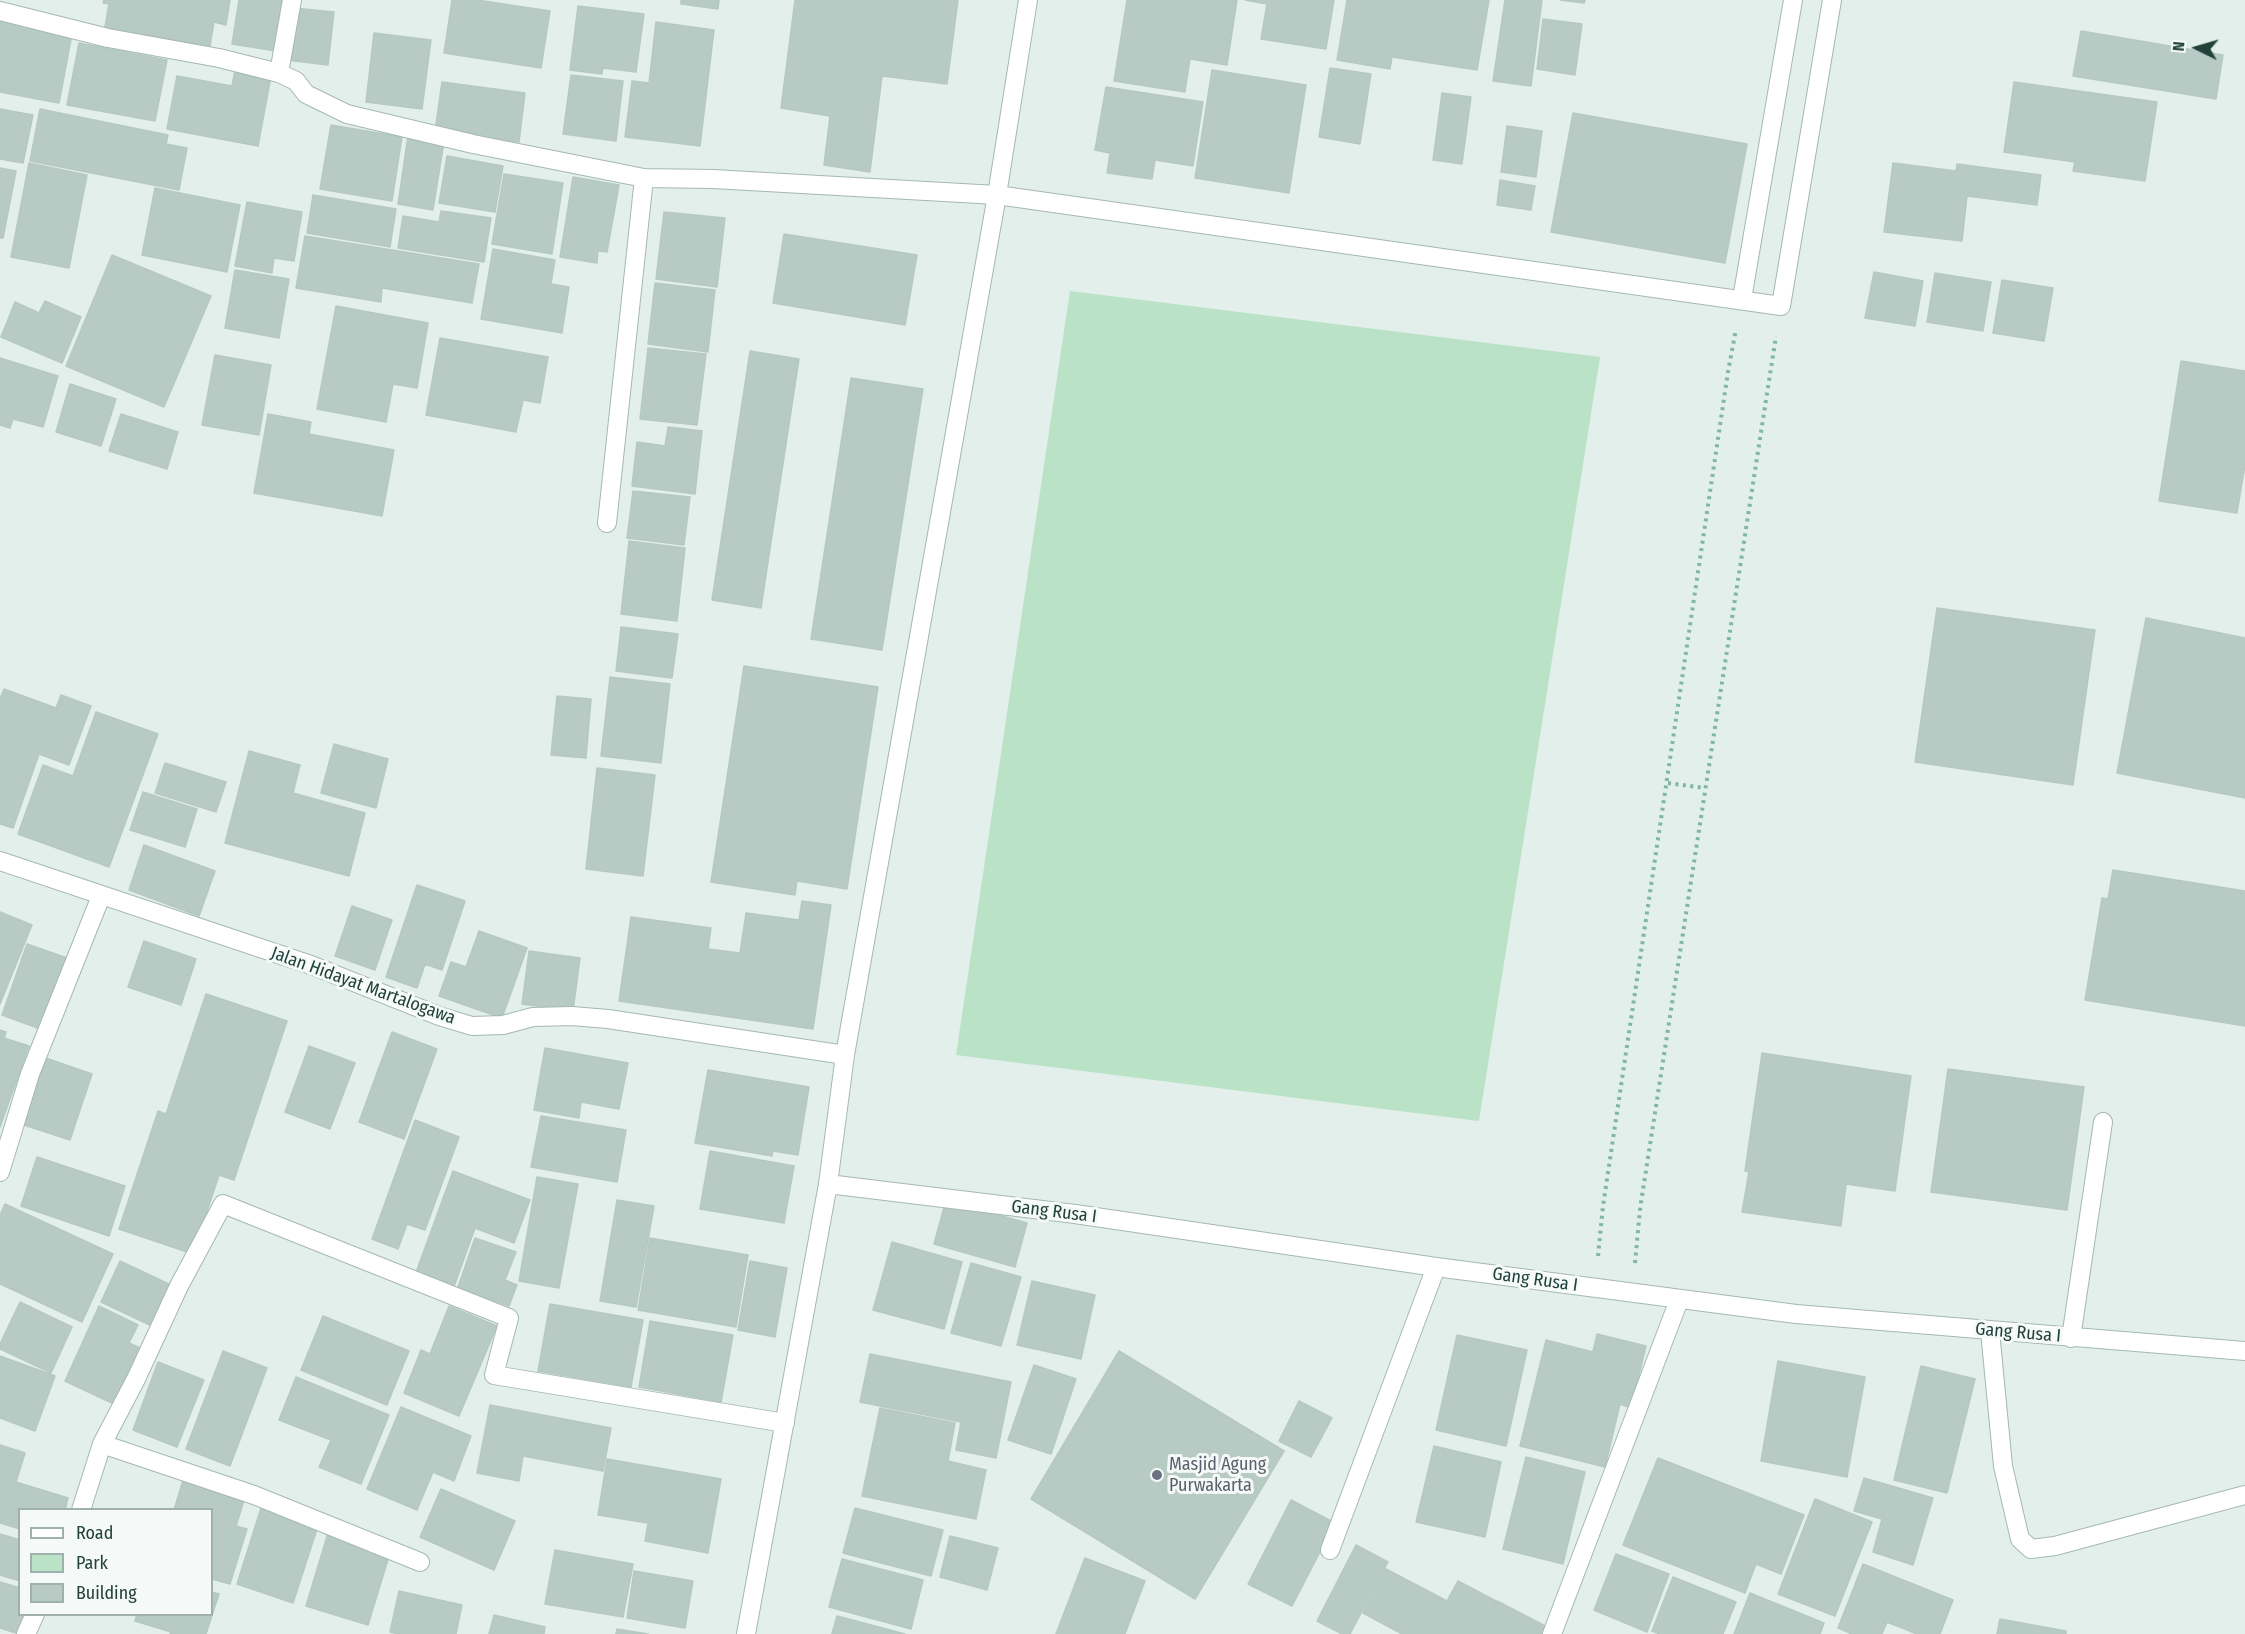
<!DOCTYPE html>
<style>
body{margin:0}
#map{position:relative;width:2245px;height:1634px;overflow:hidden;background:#e3efea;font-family:"Fira Sans Condensed",sans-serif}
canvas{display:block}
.legend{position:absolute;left:18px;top:1508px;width:195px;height:108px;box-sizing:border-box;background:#f5faf8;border:2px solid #a0b0ac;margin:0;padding:8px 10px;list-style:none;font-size:18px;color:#21423b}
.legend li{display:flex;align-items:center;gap:12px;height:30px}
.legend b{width:30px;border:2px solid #a0b0ac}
.north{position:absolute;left:2167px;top:18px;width:60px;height:60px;-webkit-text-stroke:4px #f5faf8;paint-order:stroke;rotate:275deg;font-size:16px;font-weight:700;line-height:24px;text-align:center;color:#21423b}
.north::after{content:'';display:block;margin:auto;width:21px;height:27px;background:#21423b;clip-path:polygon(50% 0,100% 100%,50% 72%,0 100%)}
</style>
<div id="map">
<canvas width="2245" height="1634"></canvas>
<ul class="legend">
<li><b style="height:8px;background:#fff"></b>Road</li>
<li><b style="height:16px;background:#bae2c7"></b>Park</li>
<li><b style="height:16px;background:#b8cac4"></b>Building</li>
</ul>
<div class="north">N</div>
</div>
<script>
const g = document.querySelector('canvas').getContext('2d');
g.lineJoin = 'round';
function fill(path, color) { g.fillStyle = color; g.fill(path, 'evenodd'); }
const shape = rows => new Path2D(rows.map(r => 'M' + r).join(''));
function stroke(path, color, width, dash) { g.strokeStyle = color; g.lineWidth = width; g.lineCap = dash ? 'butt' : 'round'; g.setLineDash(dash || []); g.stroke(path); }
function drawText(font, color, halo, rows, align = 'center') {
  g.font = font + ' "Fira Sans Condensed",sans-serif'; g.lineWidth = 6; g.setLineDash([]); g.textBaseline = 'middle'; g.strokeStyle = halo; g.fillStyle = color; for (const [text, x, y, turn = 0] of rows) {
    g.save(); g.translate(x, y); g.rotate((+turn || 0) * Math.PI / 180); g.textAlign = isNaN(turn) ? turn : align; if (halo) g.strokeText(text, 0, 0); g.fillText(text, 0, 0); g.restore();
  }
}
const green = shape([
 [1070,291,1600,357,1479,1121,956,1055]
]);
const building = shape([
 [104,0,230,0,226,25,214,22,210,46,105,27,109,4,103,3,104,0],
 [239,0,285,0,276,51,232,44,239,0],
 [452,0,477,0,550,11,541,68,444,53,452,0],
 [681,0,719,0,718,9,681,4,681,0],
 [795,0,958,0,947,84,882,76,870,172,824,165,830,116,781,108,795,0],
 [1127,0,1237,0,1227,65,1190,59,1185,92,1114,81,1127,0],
 [1245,0,1334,0,1326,49,1261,39,1267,4,1245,0],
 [1347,0,1489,0,1477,70,1392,57,1390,69,1337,60,1347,0],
 [1505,0,1542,0,1531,86,1493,81,1505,0],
 [1560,0,1585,0,1584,3,1560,0],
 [578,6,644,14,636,72,603,68,602,74,570,70,578,6],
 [293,8,334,12,328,65,287,60,293,8],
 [1543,19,1582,24,1575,75,1537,69,1543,19],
 [0,21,72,34,59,103,0,92,0,21],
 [656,22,714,30,700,146,625,137,632,81,649,83,656,22],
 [2081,31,2223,55,2216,99,2073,76,2081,31],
 [374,33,431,40,422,109,366,102,374,33],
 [79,43,167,60,155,121,67,105,79,43],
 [1330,68,1371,74,1360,144,1319,137,1330,68],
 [235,70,271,76,258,146,167,129,177,76,232,86,235,70],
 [1212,70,1306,85,1289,193,1195,178,1212,70],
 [571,75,623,81,616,141,563,134,571,75],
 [442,82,525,93,519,142,435,131,442,82],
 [2014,82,2157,102,2145,181,2073,171,2075,162,2004,152,2014,82],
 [1106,87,1203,102,1193,166,1155,160,1152,179,1107,173,1110,153,1095,150,1106,87],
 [1442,93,1471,97,1462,164,1433,160,1442,93],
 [0,109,33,115,23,163,0,159,0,109],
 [40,109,168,135,166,144,187,148,179,190,30,161,40,109],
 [1573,113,1747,144,1725,263,1551,232,1573,113],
 [331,125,402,137,392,201,320,189,331,125],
 [1507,126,1542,131,1536,177,1501,172,1507,126],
 [408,136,444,142,433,210,398,204,408,136],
 [447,156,503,166,495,212,439,203,447,156],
 [29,163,87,175,69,268,11,257,29,163],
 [1893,163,1956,171,1957,164,2041,175,2037,205,1967,196,1962,241,1884,232,1893,163],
 [0,168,16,171,3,238,0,238,0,168],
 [504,174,563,183,552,254,492,244,504,174],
 [573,177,619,185,607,252,598,251,597,263,560,257,573,177],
 [1500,180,1535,186,1531,210,1497,205,1500,180],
 [155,188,240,205,227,272,142,255,155,188],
 [313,195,396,209,390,247,307,233,313,195],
 [247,202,302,212,294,261,274,258,272,273,235,266,247,202],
 [441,211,491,218,484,262,398,248,403,216,439,222,441,211],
 [664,212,725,218,717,287,656,279,664,212],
 [784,234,917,255,905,325,773,303,784,234],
 [305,236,479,264,472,303,382,288,381,302,296,288,305,236],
 [493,249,555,260,551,284,569,287,562,333,481,319,493,249],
 [112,255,211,296,164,407,66,366,112,255],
 [235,270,289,279,279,338,225,328,235,270],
 [1874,272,1923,281,1915,326,1865,318,1874,272],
 [1935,273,1991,282,1983,331,1927,322,1935,273],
 [2002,280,2053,288,2044,341,1993,333,2002,280],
 [655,283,715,290,708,352,648,344,655,283],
 [45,301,81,317,62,363,1,337,15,302,39,313,45,301],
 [336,306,428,323,417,388,393,384,386,422,317,409,336,306],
 [440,338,548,357,540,403,523,400,516,432,426,415,440,338],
 [648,348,706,354,697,425,640,419,648,348],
 [750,351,799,359,761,608,712,600,750,351],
 [215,355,271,365,259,435,202,425,215,355],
 [0,358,58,376,43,427,13,419,10,428,0,425,0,358],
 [2181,361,2245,371,2245,465,2237,513,2159,501,2181,361],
 [851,378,923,389,882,650,811,639,851,378],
 [70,384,116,399,101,446,56,432,70,384],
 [121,414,178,432,167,469,109,451,121,414],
 [268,414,311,422,309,434,394,450,382,516,254,493,268,414],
 [668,427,702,431,695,494,632,486,637,442,665,446,668,427],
 [633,491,690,497,684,545,627,538,633,491],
 [629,541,685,548,677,621,621,614,629,541],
 [1937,608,2095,630,2073,785,1915,762,1937,608],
 [2146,618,2245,638,2245,798,2117,773,2146,618],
 [621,627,678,634,672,678,616,671,621,627],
 [744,666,878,687,847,889,797,881,795,895,711,882,744,666],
 [610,677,670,684,661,763,601,756,610,677],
 [4,689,56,708,61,695,91,706,69,765,39,754,13,828,0,824,0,699,4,689],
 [557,696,591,699,586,758,551,755,557,696],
 [96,712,158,734,109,867,18,834,43,765,73,776,96,712],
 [334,744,388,759,376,808,321,793,334,744],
 [249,751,300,765,293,793,365,813,349,876,225,843,249,751],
 [165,763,226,782,216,812,155,793,165,763],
 [597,768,655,775,643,876,586,869,597,768],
 [143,792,197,809,185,847,130,830,143,792],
 [144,845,215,871,199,916,129,890,144,845],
 [2113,870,2245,891,2245,1026,2085,1000,2102,898,2108,899,2113,870],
 [417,885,465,901,442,970,425,964,417,988,386,977,417,885],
 [802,901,831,905,813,1029,619,1001,631,917,711,928,708,949,740,953,746,913,799,920,802,901],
 [352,906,392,920,375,970,335,956,352,906],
 [0,912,32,925,0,1004,0,912],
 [479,931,527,948,502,1018,439,996,451,962,466,967,479,931],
 [144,941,196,959,181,1005,128,987,144,941],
 [27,944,67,958,43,1030,2,1015,27,944],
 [529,951,580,958,573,1011,522,1004,529,951],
 [206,994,287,1021,234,1180,219,1175,193,1254,119,1229,158,1111,166,1114,206,994],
 [0,1030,6,1032,4,1038,29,1046,0,1127,0,1030],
 [392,1032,437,1049,404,1139,359,1122,392,1032],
 [309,1046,355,1063,330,1129,285,1112,309,1046],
 [545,1048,628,1063,619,1109,581,1102,579,1118,534,1110,545,1048],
 [1762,1053,1911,1076,1895,1191,1846,1184,1841,1226,1742,1212,1749,1172,1745,1171,1762,1053],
 [40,1056,92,1074,70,1140,18,1123,40,1056],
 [1948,1069,2084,1087,2067,1210,1931,1192,1948,1069],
 [708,1070,809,1087,798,1155,773,1151,772,1156,695,1143,708,1070],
 [541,1116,626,1130,617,1182,531,1167,541,1116],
 [415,1120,459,1137,425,1230,407,1224,398,1249,372,1239,415,1120],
 [710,1151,794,1166,784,1223,700,1209,710,1151],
 [37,1157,125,1186,109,1236,21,1206,37,1157],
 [453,1171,530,1200,514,1243,475,1228,452,1292,414,1278,453,1171],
 [537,1177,578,1184,559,1288,519,1281,537,1177],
 [617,1200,654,1206,636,1307,600,1301,617,1200],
 [946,1200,1027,1223,1015,1267,934,1244,946,1200],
 [5,1204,113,1254,82,1322,0,1284,0,1215,5,1204],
 [475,1238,516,1252,505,1280,517,1285,509,1306,458,1287,475,1238],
 [650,1238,748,1255,736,1327,638,1310,650,1238],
 [892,1242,962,1262,944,1329,873,1310,892,1242],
 [120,1261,173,1286,154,1327,101,1302,120,1261],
 [750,1261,787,1268,775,1337,738,1330,750,1261],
 [971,1263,1021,1277,1001,1346,951,1333,971,1263],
 [1032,1281,1095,1295,1081,1359,1017,1345,1032,1281],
 [20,1302,72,1327,51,1373,0,1349,0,1344,20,1302],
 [550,1304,643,1320,631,1387,538,1371,550,1304],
 [99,1306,138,1325,129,1343,142,1349,116,1405,65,1381,99,1306],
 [449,1306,497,1326,459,1416,404,1393,421,1350,430,1354,449,1306],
 [323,1316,409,1351,387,1405,301,1370,323,1316],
 [650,1321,733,1335,721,1402,639,1387,650,1321],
 [1597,1334,1646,1346,1631,1408,1620,1404,1605,1467,1520,1446,1546,1340,1593,1352,1597,1334],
 [1457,1335,1527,1350,1506,1446,1436,1430,1457,1335],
 [223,1351,267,1368,230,1466,186,1449,223,1351],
 [1119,1351,1284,1451,1195,1599,1031,1499,1119,1351],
 [870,1354,1011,1382,996,1458,956,1450,961,1422,860,1402,870,1354],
 [0,1356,55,1376,35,1431,0,1418,0,1356],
 [1778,1361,1865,1377,1847,1477,1761,1461,1778,1361],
 [158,1362,204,1380,177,1447,133,1430,158,1362],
 [1034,1365,1076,1379,1051,1454,1008,1440,1034,1365],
 [1921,1366,1975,1379,1947,1493,1894,1480,1921,1366],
 [296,1377,389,1415,361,1484,319,1467,331,1440,279,1420,296,1377],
 [1299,1401,1332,1418,1311,1457,1279,1441,1299,1401],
 [490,1405,611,1428,603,1471,523,1456,519,1481,477,1473,490,1405],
 [401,1407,471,1436,454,1481,433,1472,417,1510,367,1489,401,1407],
 [880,1408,955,1423,948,1461,986,1470,976,1519,862,1496,880,1408],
 [0,1445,25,1453,16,1482,68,1498,65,1510,20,1510,20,1529,0,1523,0,1445],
 [1434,1446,1501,1462,1485,1537,1416,1522,1434,1446],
 [1526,1457,1585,1472,1563,1564,1503,1549,1526,1457],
 [1658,1458,1804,1515,1781,1574,1756,1564,1745,1593,1623,1545,1658,1458],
 [607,1459,721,1479,708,1553,645,1541,648,1523,598,1515,607,1459],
 [184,1477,245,1497,236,1526,247,1529,230,1584,212,1579,212,1510,174,1510,184,1477],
 [1864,1478,1933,1498,1913,1565,1873,1552,1882,1519,1854,1511,1864,1478],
 [441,1489,515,1521,494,1570,420,1537,441,1489],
 [1815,1499,1872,1522,1835,1616,1778,1594,1815,1499],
 [1291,1500,1335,1523,1292,1606,1248,1584,1291,1500],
 [261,1508,318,1526,293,1603,237,1584,261,1508],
 [855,1508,943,1530,931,1576,843,1553,855,1508],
 [328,1533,390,1553,368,1625,306,1606,328,1533],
 [0,1534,20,1540,20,1581,0,1575,0,1534],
 [950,1536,998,1548,987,1590,940,1577,950,1536],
 [1356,1545,1388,1562,1350,1634,1342,1634,1317,1621,1356,1545],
 [555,1550,633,1564,623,1617,545,1604,555,1550],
 [1616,1554,1669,1574,1647,1632,1594,1610,1616,1554],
 [1085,1558,1145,1581,1125,1634,1056,1634,1085,1558],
 [842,1559,923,1580,911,1629,829,1607,842,1559],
 [1863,1564,1953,1600,1940,1634,1917,1634,1887,1622,1882,1634,1852,1634,1838,1628,1863,1564],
 [1386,1569,1447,1601,1458,1581,1496,1601,1479,1634,1402,1634,1363,1613,1386,1569],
 [634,1571,693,1581,685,1628,627,1618,634,1571],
 [1673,1577,1736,1602,1723,1634,1660,1634,1652,1631,1673,1577],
 [0,1582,20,1588,20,1614,25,1614,19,1634,0,1628,0,1582],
 [399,1591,462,1605,456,1634,399,1634,390,1632,399,1591],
 [212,1592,219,1594,206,1634,170,1634,171,1632,135,1621,137,1614,212,1614,212,1592],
 [1750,1593,1824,1623,1820,1634,1734,1634,1750,1593],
 [1497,1601,1551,1629,1548,1634,1480,1634,1497,1601],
 [494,1615,545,1627,544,1634,489,1634,494,1615],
 [837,1616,905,1634,832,1634,837,1616],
 [2000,1619,2066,1631,2066,1634,1997,1634,2000,1619],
 [617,1629,648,1634,616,1634,617,1629]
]);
const path = shape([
 [1668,783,1705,788],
 [1598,1256,1603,1206,1728,372,1736,329],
 [1635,1263,1640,1209,1776,336]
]);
const minor = shape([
 [0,11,108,38,219,58,279,73,296,81,306,94,347,114,473,144,644,178,713,179,997,195,1781,306,1832,0],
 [279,73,292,0],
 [1742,299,1793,0],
 [607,523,644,178],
 [0,861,311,965,439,1016,472,1026,503,1025,533,1017,572,1016,608,1019,845,1055],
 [0,1172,30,1074,101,896],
 [828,1184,1075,1214,1436,1267,1796,1314,2245,1351],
 [1990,1331,2003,1466,2020,1539,2031,1549,2055,1546,2245,1495],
 [2071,1338,2103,1122],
 [102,1444,254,1495,420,1562],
 [81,1510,102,1444,136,1379,179,1286,223,1204,509,1318,494,1375,785,1423],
 [1330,1550,1436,1267],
 [26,1634,35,1614],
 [746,1634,828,1184,845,1055,997,195,1028,0],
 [1552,1634,1679,1300]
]);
const markers = [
 [1157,1475,6,"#6b7280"]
];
const streetNames = [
 ["Jalan Hidayat Martalogawa",363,986,20],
 ["Gang Rusa I",1054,1212,7],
 ["Gang Rusa I",1535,1280,8],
 ["Gang Rusa I",2018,1333,5]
];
const worshipNames = [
 ["Masjid Agung",1169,1465],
 ["Purwakarta",1169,1486]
];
fill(green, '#bae2c7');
fill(building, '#b8cac4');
stroke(building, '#b5c9c2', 1.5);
stroke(minor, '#a5b8b2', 20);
stroke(path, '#80b5a8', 4, [3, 4.5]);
stroke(minor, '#fff', 18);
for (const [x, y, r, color] of markers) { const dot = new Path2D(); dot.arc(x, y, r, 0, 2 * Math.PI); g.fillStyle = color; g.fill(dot); stroke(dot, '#f5faf8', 2); }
drawText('18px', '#21423b', '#f5faf8', streetNames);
drawText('18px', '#5b616d', '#f5faf8', worshipNames, 'left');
</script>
